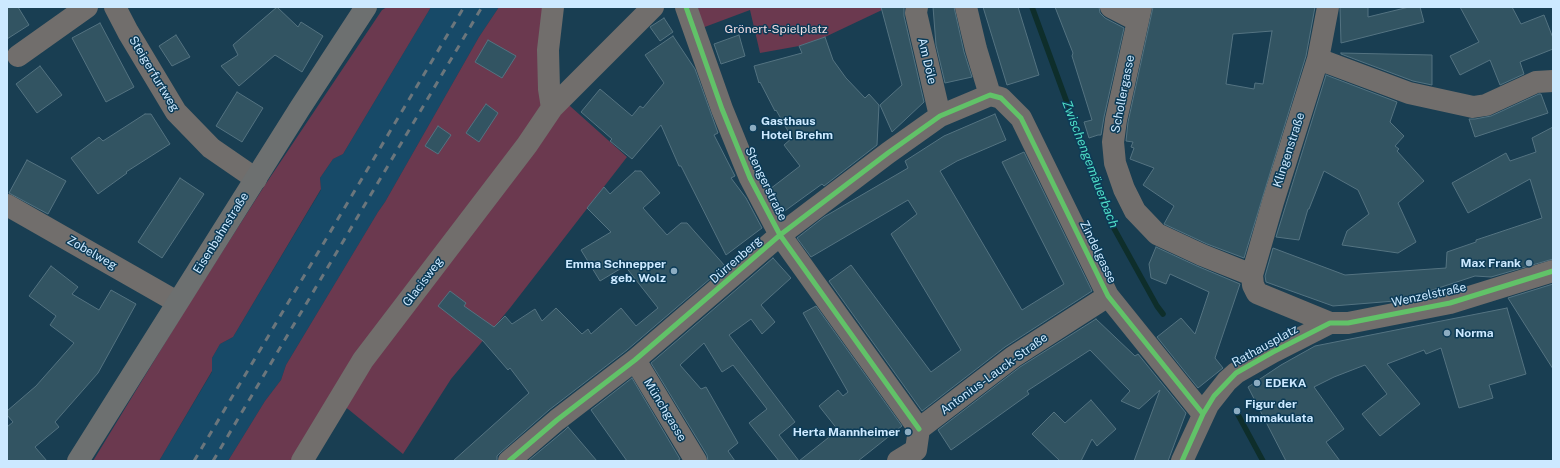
<!DOCTYPE html>
<meta charset="utf-8">
<style>
body{margin:0}
#map{position:relative;width:1560px;height:468px;overflow:hidden;background:#193e52;font-family:"Public Sans",sans-serif}
canvas{display:block}
.frame{position:absolute;inset:0;border:8px solid #cce9ff;pointer-events:none}
</style>
<div id="map">
<canvas width="1560" height="468"></canvas>
<div class="frame"></div>
</div>
<script>
const g = document.querySelector('canvas').getContext('2d');
g.lineJoin = 'round';
function fill(path, color) { g.fillStyle = color; g.fill(path, 'evenodd'); }
const shape = rows => new Path2D(rows.map(r => 'M' + r).join(''));
function stroke(path, color, width, dash) { g.strokeStyle = color; g.lineWidth = width; g.lineCap = dash ? 'butt' : 'round'; g.setLineDash(dash || []); g.stroke(path); }
function drawText(font, color, halo, rows, align = 'center') {
  g.font = font + ' "Public Sans",sans-serif'; g.lineWidth = 3; g.setLineDash([]); g.textBaseline = 'middle'; g.strokeStyle = halo; g.fillStyle = color; for (const [text, x, y, turn = 0] of rows) {
    g.save(); g.translate(x, y); g.rotate((+turn || 0) * Math.PI / 180); g.textAlign = isNaN(turn) ? turn : align; if (halo) g.strokeText(text, 0, 0); g.fillText(text, 0, 0); g.restore();
  }
}
const built = shape([
 [431,7,499,7,479,37,385,202,378,212,286,365,281,380,265,401,228,461,159,461,212,372,212,358,220,344,233,337,321,190,320,178,333,159,343,154]
]);
const green = shape([
 [387,7,431,7,343,154,333,159,320,178,321,189,233,337,220,344,212,358,212,371,159,461,93,461,185,310,265,185,382,10],
 [499,7,553,7,542,81,627,157,510,308,451,379,403,454,348,409,331,398,294,461,228,461,265,401,281,380,286,365,378,212,385,202,479,37],
 [695,7,884,7,882,10,825,37,799,46,760,53,750,10,702,28]
]);
const stream = shape([
 [1032,7,1111,223,1157,306,1163,314],
 [1236,411,1263,461]
]);
const building = shape([
 [7,7,18,7,29,25,7,39,7,7],
 [277,7,298,27,301,22,323,36,302,72,275,55,239,86,221,66,238,55,233,45,277,7],
 [881,7,904,7,904,16,924,102,892,132,880,105,902,85,881,7],
 [933,7,954,7,964,52,972,77,945,83,936,45,933,7],
 [983,7,1018,7,1039,75,1007,85,983,7],
 [1055,7,1099,7,1100,13,1105,18,1124,28,1104,117,1101,135,1098,135,1089,138,1084,122,1092,120,1072,56,1073,53,1055,7],
 [1153,7,1315,7,1306,56,1244,258,1207,244,1164,224,1174,206,1143,185,1154,168,1130,159,1134,148,1131,147,1133,142,1126,141,1128,122,1153,7],
 [1272,31,1263,84,1255,83,1254,89,1226,84,1233,34,1272,31],
 [1340,7,1368,7,1368,17,1409,7,1420,7,1424,22,1341,43,1340,7],
 [1460,7,1512,7,1521,24,1544,15,1553,38,1553,49,1520,62,1524,74,1500,85,1490,60,1460,75,1450,56,1479,42,1460,7],
 [664,18,673,32,660,41,650,27,664,18],
 [100,23,134,87,106,102,72,38,100,23],
 [176,35,190,57,172,66,159,46,176,35],
 [739,35,745,56,721,64,714,44,739,35],
 [673,36,695,69,718,133,714,135,735,176,731,178,746,198,762,228,726,255,681,166,679,166,661,125,632,159,610,141,612,139,581,112,600,89,632,116,640,106,643,108,664,83,645,55,673,36],
 [825,37,833,60,846,78,865,98,869,94,879,105,877,145,824,186,822,184,782,213,770,189,800,166,784,145,792,138,776,110,775,111,760,82,759,83,754,66,802,53,799,46,825,37],
 [488,40,516,56,502,78,475,62,488,40],
 [1341,53,1432,55,1432,85,1413,81,1341,54,1341,53],
 [40,66,62,95,37,113,16,84,40,66],
 [1326,75,1397,102,1390,122,1404,136,1395,146,1399,149,1397,151,1424,181,1398,203,1416,242,1398,253,1342,245,1347,231,1369,214,1358,190,1324,171,1309,209,1308,209,1299,240,1276,237,1326,75],
 [237,92,263,108,242,142,216,126,237,92],
 [1539,94,1541,94,1548,113,1475,137,1469,119,1475,119,1491,116,1539,94],
 [486,104,498,113,479,142,466,133,486,104],
 [145,114,151,114,170,144,126,172,127,173,98,194,71,158,99,137,103,141,145,114],
 [995,114,1006,140,957,161,940,171,1022,310,1064,284,1002,162,1024,152,1092,291,1005,347,922,411,829,281,851,265,931,372,961,350,891,234,917,214,908,200,811,257,797,238,824,217,908,168,905,161,944,136,995,114],
 [438,126,451,135,438,154,425,146,438,126],
 [1553,127,1553,259,1491,277,1475,276,1405,299,1395,301,1333,306,1266,282,1265,276,1273,248,1345,275,1446,268,1447,252,1476,242,1476,240,1542,218,1530,179,1468,213,1452,183,1506,153,1510,161,1536,152,1532,138,1553,127],
 [27,160,66,181,48,214,9,193,27,160],
 [635,171,641,171,660,193,643,208,667,235,681,223,687,223,725,266,627,350,549,410,501,452,497,456,497,461,453,461,529,393,510,368,508,370,483,341,438,306,450,291,466,303,464,306,494,327,505,316,512,324,535,309,542,321,556,308,582,334,588,329,591,334,621,308,636,326,658,308,625,266,600,281,581,250,611,232,587,208,604,187,610,194,635,171],
 [180,178,204,194,162,258,138,242,180,178],
 [1156,247,1197,266,1240,284,1215,358,1223,368,1198,388,1157,337,1181,318,1195,334,1209,292,1170,274,1166,284,1151,278,1149,264,1156,247],
 [773,258,791,278,761,305,775,322,762,334,751,319,729,335,795,422,779,435,799,461,838,430,819,406,838,390,843,396,848,392,803,313,816,306,902,426,858,461,779,461,749,423,767,409,733,365,722,372,704,343,680,365,701,389,706,387,738,443,728,451,735,461,708,461,707,455,651,363,773,258],
 [51,266,78,287,72,294,99,310,111,290,136,304,98,373,55,422,59,427,35,447,47,461,7,461,7,427,13,422,7,415,7,411,36,386,74,343,50,325,56,316,29,296,51,266],
 [1553,284,1553,369,1508,298,1553,284],
 [1507,308,1526,374,1489,385,1493,398,1459,408,1441,348,1426,354,1424,350,1387,364,1420,404,1380,436,1362,414,1387,394,1365,365,1334,377,1314,387,1344,429,1326,442,1340,461,1286,461,1248,387,1281,365,1315,346,1507,308],
 [1096,319,1135,356,1138,354,1186,413,1168,461,1134,461,1160,390,1139,409,1121,401,1130,391,1090,350,1027,391,1029,394,951,450,938,430,1020,367,1096,319],
 [632,378,680,459,677,461,627,461,591,410,632,378],
 [1091,400,1116,429,1097,446,1092,439,1081,461,1060,461,1032,434,1054,412,1065,423,1091,400],
 [568,427,597,461,528,461,565,430,568,427]
]);
const street = shape([
 [115,7,128,32,176,112,211,148,256,179],
 [686,7,722,109,750,178,780,235,919,429],
 [917,7,916,13,940,116],
 [966,7,976,49,990,95],
 [1111,7,1138,21],
 [1141,7,1116,120,1113,142,1115,163,1124,189,1135,211,1157,234,1202,255,1252,275],
 [1328,7,1318,59,1273,202,1252,275,1253,285,1257,293,1330,323,1348,323,1450,303,1553,271],
 [18,56,87,7],
 [1318,59,1409,93,1473,107,1486,105,1536,82,1553,81],
 [990,95,1001,98,1021,118,1108,296,1203,414],
 [552,108,653,7],
 [7,205,177,302],
 [635,360,696,461],
 [916,450,919,429,1013,357,1108,296],
 [302,461,363,360,527,145,552,108,549,89,548,50,553,7],
 [509,461,557,420,635,360,780,235,888,153,940,116,990,95],
 [898,461,916,450],
 [1182,461,1208,405,1227,381,1236,373,1273,352,1330,323]
]);
const secondary = shape([
 [78,461,300,108,366,7]
]);
const rail = shape([
 [194,461,464,7],
 [213,461,482,7]
]);
const cycleway = shape([
 [686,7,722,109,750,178,780,235,919,429],
 [509,461,557,420,635,360,780,235,888,153,940,116,990,95,1001,98,1021,118,1108,296,1203,414],
 [1182,461,1203,414,1214,396,1236,373,1273,352,1330,323,1348,323,1450,303,1553,271]
]);
const markers = [
 [753,128,4,"#8dadc2"],
 [1529,263,4,"#8dadc2"],
 [674,271,4,"#8dadc2"],
 [1447,333,4,"#8dadc2"],
 [1257,383,4,"#8dadc2"],
 [1237,411,4,"#8dadc2"],
 [908,432,4,"#8dadc2"]
];
const parkNames = [
 ["Grönert-Spielplatz",776,29]
];
const streetNames = [
 ["Am Döle",927,61,77],
 ["Steigerfurtweg",154,74,59],
 ["Schollergasse",1123,94,-79],
 ["Klingenstraße",1289,150,-72],
 ["Stengerstraße",766,184,64],
 ["Eisenbahnstraße",221,233,-58],
 ["Zindelgasse",1098,252,64],
 ["Zobelweg",92,253,30],
 ["Dürrenberg",736,260,-41],
 ["Glacisweg",423,282,-53],
 ["Wenzelstraße",1429,295,-12],
 ["Rathausplatz",1265,346,-29],
 ["Antonius-Lauck-Straße",994,374,-36],
 ["Münchgasse",665,410,59]
];
const poiNames = [
 ["Gasthaus",761,121],
 ["Hotel Brehm",761,135],
 ["Max Frank",1521,263,"right"],
 ["Emma Schnepper",666,264,"right"],
 ["geb. Wolz",666,278,"right"],
 ["Norma",1455,333],
 ["EDEKA",1265,383],
 ["Figur der",1245,404],
 ["Immakulata",1245,418],
 ["Herta Mannheimer",900,432,"right"]
];
const waterNames = [
 ["Zwischengemäuerbach",1090,164,69]
];
fill(built, '#174a68');
fill(green, '#6b394f');
stroke(stream, '#0e2e2b', 5.5);
fill(building, '#325462');
stroke(building, '#547381', 1);
stroke(street, '#716e6c', 22);
stroke(secondary, '#6d7070', 22);
stroke(rail, '#6b767c', 3, [7, 7]);
stroke(cycleway, '#61c268', 5);
for (const [x, y, r, color] of markers) { const dot = new Path2D(); dot.arc(x, y, r, 0, 2 * Math.PI); g.fillStyle = color; g.fill(dot); stroke(dot, '#0c3b57', 1.5); }
drawText('12px', '#f1dce1', '#0c3b57', parkNames);
drawText('12px', '#cce9ff', '#0c3b57', streetNames);
drawText('bold 12px', '#cce9ff', '#0c3b57', poiNames, 'left');
drawText('italic 13px', '#4edbc4', '#0c3b57', waterNames);
</script>
